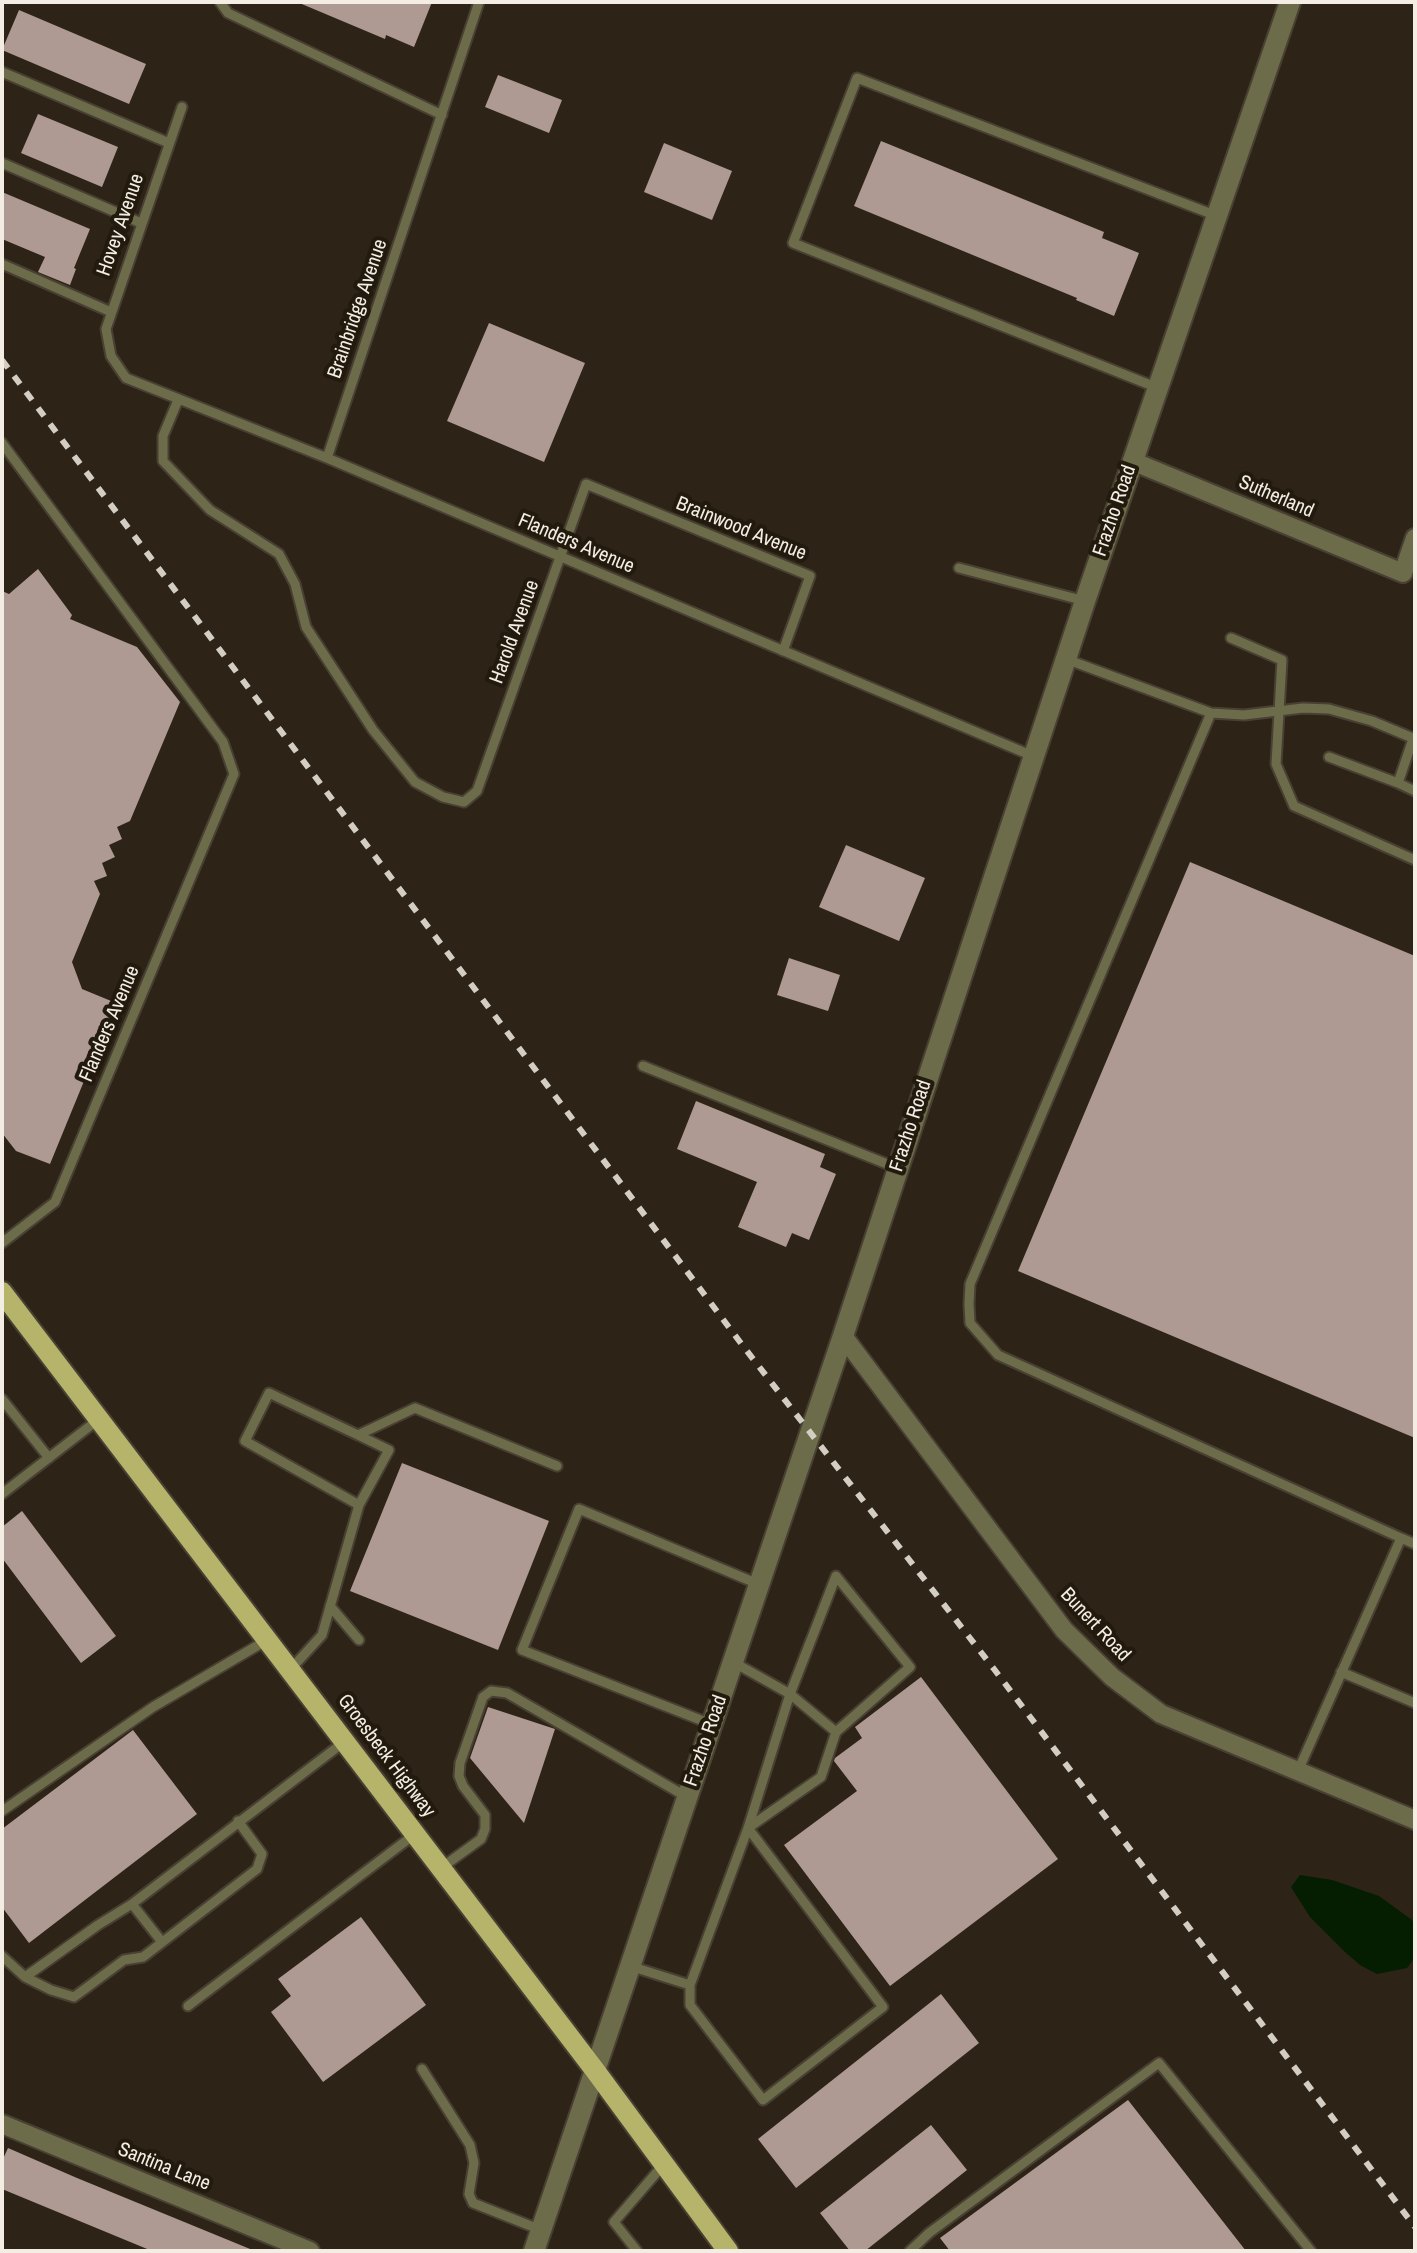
<!DOCTYPE html>
<style>
body{margin:0}
#map{position:relative;width:1417px;height:2253px;overflow:hidden;background:#2d2417;font-family:"Archivo Narrow",sans-serif}
canvas{display:block}
.frame{position:absolute;inset:0;border:4px solid #f3ede4;pointer-events:none}
</style>
<div id="map">
<canvas width="1417" height="2253"></canvas>
<div class="frame"></div>
</div>
<script>
const g = document.querySelector('canvas').getContext('2d');
g.lineJoin = 'round';
function fill(path, color) { g.fillStyle = color; g.fill(path, 'evenodd'); }
const shape = rows => new Path2D(rows.map(r => 'M' + r).join(''));
function stroke(path, color, width, dash) { g.strokeStyle = color; g.lineWidth = width; g.lineCap = dash ? 'butt' : 'round'; g.setLineDash(dash || []); g.stroke(path); }
function drawText(font, color, halo, rows, align = 'center') {
  g.font = font + ' "Archivo Narrow",sans-serif'; g.lineWidth = 8; g.setLineDash([]); g.textBaseline = 'middle'; g.strokeStyle = halo; g.fillStyle = color; for (const [text, x, y, turn = 0] of rows) {
    g.save(); g.translate(x, y); g.rotate((+turn || 0) * Math.PI / 180); g.textAlign = isNaN(turn) ? turn : align; if (halo) g.strokeText(text, 0, 0); g.fillText(text, 0, 0); g.restore();
  }
}
const water = shape([
 [1300,1875,1332,1880,1379,1896,1412,1920,1415,1926,1415,1957,1407,1968,1377,1974,1360,1965,1345,1952,1310,1917,1291,1887]
]);
const building = shape([
 [297,2,432,2,414,47,386,35,385,39],
 [19,10,146,64,129,104,2,50],
 [498,75,562,100,549,133,485,107],
 [38,114,118,147,102,187,21,153],
 [881,141,1104,232,1102,238,1139,253,1114,316,1076,300,1077,298,854,206],
 [664,143,732,171,712,220,644,192],
 [2,192,90,229,74,268,76,269,70,285,38,272,45,257,2,239],
 [489,323,585,363,544,462,447,421],
 [38,569,72,615,70,619,137,647,180,702,130,821,117,827,122,839,109,845,115,857,102,863,107,876,94,881,100,894,72,962,82,989,116,1003,50,1164,16,1151,2,1133,2,591,9,594],
 [846,845,925,878,899,941,819,907],
 [1190,862,1415,956,1415,1438,1018,1271],
 [789,958,840,975,828,1011,777,995],
 [696,1101,825,1154,820,1167,836,1174,809,1240,792,1233,786,1247,738,1227,757,1182,677,1149],
 [402,1463,549,1521,498,1650,350,1591],
 [22,1511,116,1636,81,1663,2,1558,2,1527],
 [921,1677,1058,1859,890,1986,784,1845,857,1791,834,1761,835,1758,862,1738,855,1727],
 [488,1707,555,1729,524,1823,470,1758],
 [133,1730,197,1814,29,1943,2,1907,2,1829],
 [361,1917,426,2005,323,2082,271,2012,291,1996,278,1979],
 [941,1994,979,2043,796,2188,758,2139],
 [1128,2100,1246,2251,950,2251,940,2238],
 [931,2125,967,2170,865,2251,850,2251,820,2213],
 [8,2148,77,2178,255,2251,152,2251,2,2189,2,2161]
]);
const service = shape([
 [220,2,228,13,442,115],
 [2,72,169,143],
 [182,107,106,329,111,356,126,378,327,458,1035,757],
 [2,163,141,223],
 [2,264,111,312],
 [1158,388,793,243,857,78,1217,216],
 [178,400,163,436,163,461,210,510,279,554,295,584,306,627,373,730,415,782,443,797,464,802,477,791,586,484,810,576,783,651],
 [2,443,223,742,234,774,55,1202,2,1243],
 [327,458,479,2],
 [959,568,1085,601],
 [1231,638,1282,660,1276,764,1294,806,1415,860],
 [1066,659,1211,713,1244,715,1303,708,1329,709,1372,721,1415,739],
 [1211,713,970,1284,969,1304,970,1323,998,1355,1401,1538,1298,1771],
 [1329,757,1398,783,1413,739],
 [1398,783,1415,791],
 [643,1066,897,1168],
 [2,1399,49,1458],
 [2,1494,99,1419],
 [359,1505,245,1441,269,1393,358,1435,415,1408,557,1466],
 [1401,1538,1415,1544],
 [836,1576,910,1667,836,1732,790,1694,836,1576],
 [330,1606,359,1640],
 [290,1670,322,1635,359,1505,389,1450,358,1435],
 [1341,1672,1415,1703],
 [711,1724,522,1650,579,1509,758,1584],
 [2,1811,153,1707,267,1640],
 [441,1868,481,1839,485,1829,485,1815,463,1786,459,1776,460,1763,483,1697,491,1691,507,1693,687,1797],
 [132,1904,162,1942],
 [2,1956,25,1977,98,1925,132,1904,344,1742],
 [630,1966,690,1985,748,1828,790,1694,733,1662],
 [25,1977,51,1990,74,1997,124,1960,143,1957,257,1869,262,1854,238,1821],
 [690,1985,690,2005,763,2100,883,2007,748,1828,821,1777,836,1732],
 [188,2006,415,1834],
 [422,2069,470,2145,474,2163,469,2194,473,2203,541,2230],
 [637,2251,614,2222,664,2164],
 [910,2251,929,2233,1159,2063,1311,2251]
]);
const minor = shape([
 [1132,461,1403,573,1415,538],
 [843,1336,1064,1630,1112,1677,1161,1714,1415,1820],
 [2,2124,310,2251]
]);
const tertiary = shape([
 [534,2251,843,1336,1085,601,1290,2]
]);
const primary = shape([
 [2,1292,594,2069,728,2251]
]);
const rail = shape([
 [2,360,743,1346,994,1669,1415,2227]
]);
const streetNames = [
 ["Hovey Avenue",121,225,-71],
 ["Brainbridge Avenue",358,309,-71],
 ["Sutherland",1276,497,23],
 ["Frazho Road",1115,511,-71],
 ["Brainwood Avenue",741,529,22],
 ["Flanders Avenue",576,544,23],
 ["Harold Avenue",515,632,-70],
 ["Flanders Avenue",110,1024,-67],
 ["Frazho Road",911,1126,-72],
 ["Bunert Road",1095,1625,47],
 ["Frazho Road",706,1741,-71],
 ["Groesbeck Highway",386,1756,53],
 ["Santina Lane",164,2167,22]
];
fill(water, '#051d00');
fill(building, '#ae9a92');
stroke(service, '#494034', 13);
stroke(minor, '#494034', 22);
stroke(tertiary, '#494034', 24);
stroke(primary, '#494034', 24);
stroke(service, '#6d6c4a', 9);
stroke(minor, '#6d6c4a', 18);
stroke(tertiary, '#6d6c4a', 20);
stroke(primary, '#b6b36a', 20);
stroke(rail, '#d3cdc3', 6, [10, 10]);
drawText('20px', '#f3ede4', '#231a0e', streetNames);
</script>
